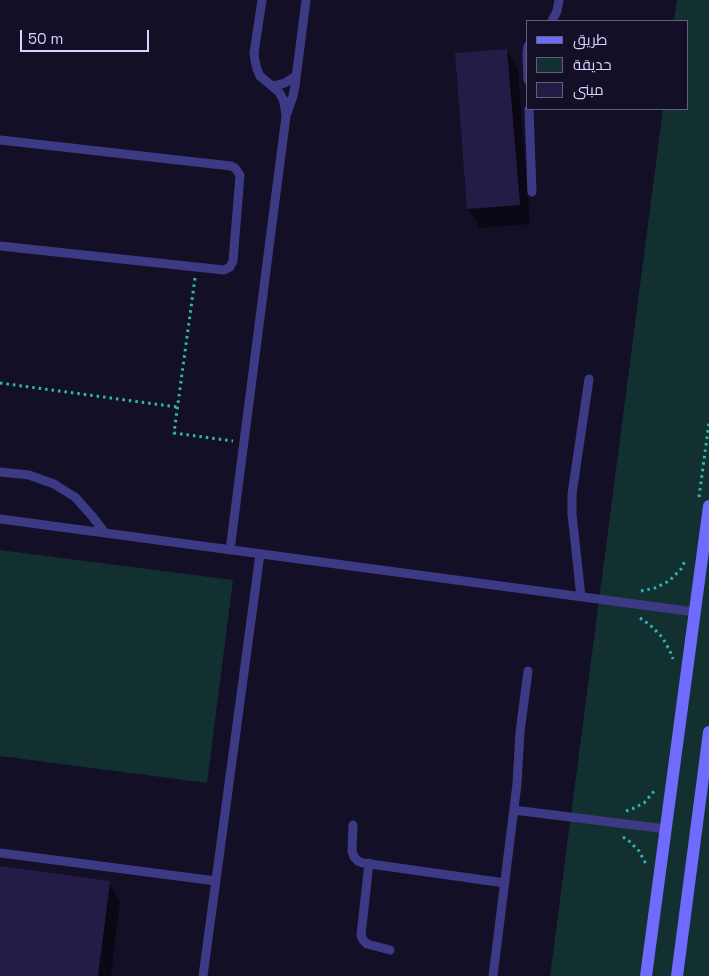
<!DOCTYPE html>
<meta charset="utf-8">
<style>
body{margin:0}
#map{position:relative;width:709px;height:976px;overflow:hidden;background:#130f26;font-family:"Space Grotesk",Cairo,sans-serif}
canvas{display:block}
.legend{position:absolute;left:526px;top:20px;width:162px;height:90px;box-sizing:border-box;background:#130f26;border:1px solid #625e7d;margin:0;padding:6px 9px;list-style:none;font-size:15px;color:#d9d4ff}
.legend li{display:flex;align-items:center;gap:10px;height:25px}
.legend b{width:25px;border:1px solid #625e7d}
.scale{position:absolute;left:20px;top:30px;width:129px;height:22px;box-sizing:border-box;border:2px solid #d9d4ff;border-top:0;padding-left:6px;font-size:15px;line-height:18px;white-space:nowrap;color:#d9d4ff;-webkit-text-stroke:4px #130f26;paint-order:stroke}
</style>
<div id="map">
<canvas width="709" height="976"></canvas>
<ul class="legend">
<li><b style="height:6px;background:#6f6bff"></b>طريق</li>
<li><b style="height:14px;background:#12302f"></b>حديقة</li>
<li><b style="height:14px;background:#241b47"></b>مبنى</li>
</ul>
<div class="scale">50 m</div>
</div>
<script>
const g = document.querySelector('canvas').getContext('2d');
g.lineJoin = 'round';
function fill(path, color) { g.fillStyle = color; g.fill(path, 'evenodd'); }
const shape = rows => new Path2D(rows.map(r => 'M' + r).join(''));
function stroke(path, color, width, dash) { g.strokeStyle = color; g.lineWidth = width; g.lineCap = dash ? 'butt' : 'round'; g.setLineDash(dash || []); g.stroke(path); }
const green = shape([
 [677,0,709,0,709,976,550,976,663,109,688,109,688,21,674,21],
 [0,550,233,580,207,783,0,756]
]);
const shadow = shape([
 [507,50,518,70,530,224,480,228,468,208],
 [0,867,109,883,120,902,111,976,0,976]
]);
const building = shape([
 [507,49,520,205,467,209,455,53],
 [0,866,110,881,98,976,0,976]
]);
const path = shape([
 [195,278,174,433,233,441],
 [0,383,177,407],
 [699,497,709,423],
 [641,591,655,588,669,581,681,569,686,559],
 [640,618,650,625,662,637,670,651,673,659],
 [626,811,632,809,644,803,655,790],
 [623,837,629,841,639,851,646,864]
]);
const lane = shape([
 [552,21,557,11,559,0],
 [528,46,527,53,528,80],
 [273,86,285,83,296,76],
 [529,109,532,192],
 [287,113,293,96,295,86,306,0],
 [0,140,231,166,235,168,240,175,233,261,230,267,224,270,0,246],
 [0,472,29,475,54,484,75,497,92,516,105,533],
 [0,519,695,612],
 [230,550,286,116,285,108,283,99,279,92,260,76,257,69,255,61,254,53,262,0],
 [581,597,572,514,572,494,589,379],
 [514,810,666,829],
 [353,825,352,851,354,857,358,861,363,863,505,883],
 [0,853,216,881],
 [369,863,361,935,363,940,367,944,390,950],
 [203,976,260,554],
 [493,976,517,784,520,732,528,671]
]);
const secondary = shape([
 [646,976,709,506],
 [677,976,709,732]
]);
fill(green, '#12302f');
fill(shadow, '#0007');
fill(building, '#241b47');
stroke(path, '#2fb8b0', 3, [2.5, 4]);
stroke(lane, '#3d3a85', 9);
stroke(secondary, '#6f6bff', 12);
</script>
